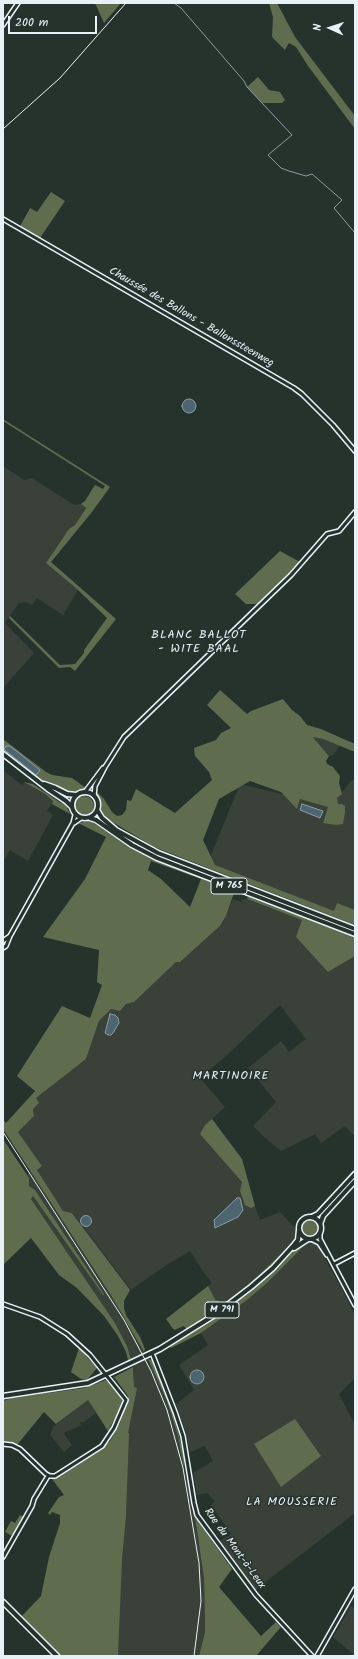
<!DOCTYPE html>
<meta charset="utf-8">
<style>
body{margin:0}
#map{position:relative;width:358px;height:1659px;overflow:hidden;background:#26332d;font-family:Kalam,sans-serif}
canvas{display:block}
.frame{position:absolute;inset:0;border:4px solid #e8f1f8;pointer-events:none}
.north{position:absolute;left:310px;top:8px;width:40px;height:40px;-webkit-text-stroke:3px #26332d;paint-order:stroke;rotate:273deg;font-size:11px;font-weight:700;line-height:16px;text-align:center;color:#e8f1f8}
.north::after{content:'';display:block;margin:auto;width:14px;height:18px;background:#e8f1f8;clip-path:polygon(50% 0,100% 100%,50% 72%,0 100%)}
.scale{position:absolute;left:8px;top:16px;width:89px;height:18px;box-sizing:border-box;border:2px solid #e8f1f8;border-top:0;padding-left:5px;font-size:12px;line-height:14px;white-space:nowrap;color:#e8f1f8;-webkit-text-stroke:3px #26332d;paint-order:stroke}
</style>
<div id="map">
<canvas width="358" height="1659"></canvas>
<div class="frame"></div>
<div class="north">N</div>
<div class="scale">200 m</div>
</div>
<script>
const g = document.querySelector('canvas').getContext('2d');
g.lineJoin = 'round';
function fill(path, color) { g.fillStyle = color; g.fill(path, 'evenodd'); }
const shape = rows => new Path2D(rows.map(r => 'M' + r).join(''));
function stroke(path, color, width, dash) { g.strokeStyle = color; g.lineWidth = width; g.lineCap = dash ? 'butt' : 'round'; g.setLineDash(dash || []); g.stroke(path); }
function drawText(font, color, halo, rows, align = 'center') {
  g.font = font + ' Kalam,sans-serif'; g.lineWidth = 3; g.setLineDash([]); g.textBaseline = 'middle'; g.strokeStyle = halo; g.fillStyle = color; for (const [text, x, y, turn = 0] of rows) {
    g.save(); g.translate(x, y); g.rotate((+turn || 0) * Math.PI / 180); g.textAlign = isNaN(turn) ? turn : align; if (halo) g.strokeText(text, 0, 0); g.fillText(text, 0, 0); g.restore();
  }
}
const built = shape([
 [3,466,24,480,32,478,74,505,81,504,86,507,75,525,69,529,46,563,78,590,63,615,37,598,32,605,26,602,19,603,5,623,34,653,3,688],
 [313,736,323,739,340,746,333,755,329,756],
 [3,770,22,785,24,782,45,794,53,801,47,811,53,815,28,861,10,850,3,862],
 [355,779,355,924,207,865,240,784,331,806,351,781],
 [233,899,241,902,243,899,246,899,302,920,328,972,355,956,355,1133,353,1135,345,1126,321,1143,315,1134,281,1151,265,1138,253,1126,276,1102,248,1068,281,1041,289,1052,306,1039,280,1005,226,1056,200,1078,225,1107,212,1119,242,1159,256,1209,260,1220,280,1212,296,1229,295,1240,252,1282,221,1306,216,1302,208,1286,212,1283,202,1270,190,1251,165,1266,131,1290,73,1213,63,1211,37,1170,42,1166,18,1132,34,1116,33,1109,35,1098,86,1059,99,1021,111,1009,134,1001,176,962,180,962,220,926,224,921],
 [30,1172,126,1319,156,1375,167,1401,178,1436,192,1510,195,1516,204,1578,205,1632,199,1656,64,1656,124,1431,134,1380,133,1364,127,1346,115,1323,31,1199,33,1196,103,1295,104,1294,57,1223,35,1190,29,1186,29,1178,27,1175],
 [310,1242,315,1243,318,1246,343,1291,355,1316,355,1378,339,1394,355,1425,355,1513,254,1591,217,1543,231,1534,211,1505,215,1501,207,1493,197,1495,193,1473,213,1461,205,1446,190,1452,185,1430,176,1404,194,1390,179,1365,208,1345,201,1333,247,1300,267,1283,307,1243],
 [88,1400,96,1413,84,1422,80,1422,81,1425,78,1427,65,1432,64,1434,72,1445,64,1452,50,1435,53,1427],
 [351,1606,355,1609,355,1656,333,1637]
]);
const green = shape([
 [95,3,121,3,104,23],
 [269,3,277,3,295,37,355,116,355,129,308,66,296,47,289,43,285,50,272,37,273,17],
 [258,77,269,90,280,92,285,100,282,103,262,103,247,87],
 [51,192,65,201,40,238,27,231,25,234,18,230,30,208,37,212],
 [3,419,110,487,92,512,51,562,116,619,75,671,70,667,59,668,9,618,10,616,60,665,75,664,84,653,84,650,107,618,78,590,46,563,69,529,75,525,86,508,81,504,85,501,95,485,103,489,105,486,3,421],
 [280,551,300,562,257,604,246,604,235,594],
 [220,690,247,714,251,711,283,699,292,710,300,716,307,725,321,729,355,744,355,752,323,739,313,737,329,756,326,761,327,764,333,767,340,776,339,783,342,794,337,798,338,804,342,804,345,806,345,812,343,824,336,825,323,823,328,807,300,799,297,809,281,792,250,781,219,799,203,840,215,865,334,911,337,903,355,910,355,925,154,847,109,820,101,812,100,802,96,791,104,799,112,812,117,816,122,815,126,810,127,800,131,801,136,789,175,813,212,780,209,772,195,756,194,748,216,740,221,733,231,728,207,705],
 [3,739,46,772,52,775,72,778,86,788,70,793,58,786,39,780,3,751],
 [24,782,33,784,61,803,65,803,70,814,52,804,53,801,45,794],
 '74 806a10 10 0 1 1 20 0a10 10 0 1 1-20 0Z',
 [89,821,94,823,127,845,152,859,232,891,234,893,226,916,220,926,180,962,176,962,134,1002,126,1004,120,1011,111,1009,99,1021,86,1059,36,1098,39,1103,33,1109,34,1116,18,1132,42,1166,37,1170,63,1211,72,1213,130,1290,124,1301,124,1308,126,1315,140,1337,145,1349,144,1352,112,1297,3,1129,3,1119,6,1123,35,1091,17,1076,62,1006,90,1018,102,985,97,982,99,950,43,937,85,879,106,837,78,823],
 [151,861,201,879,190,907,161,879,148,870],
 [248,897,355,937,355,956,328,972,296,937,302,920,247,899],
 [212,1119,242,1159,255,1206,251,1208,245,1205,240,1191,242,1182,200,1134,205,1125],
 [3,1139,29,1178,29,1186,35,1190,57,1223,104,1294,103,1295,33,1196,31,1199,115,1323,127,1346,131,1359,128,1360,126,1352,118,1336,104,1316,77,1288,59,1275,31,1238,3,1265],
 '301 1228a9 9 0 1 1 18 0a9 9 0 1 1-18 0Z',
 [296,1229,298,1235,310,1242,307,1243,267,1283,247,1300,201,1333,171,1348,167,1341,186,1329,184,1326,174,1330,166,1319,208,1286,216,1301,218,1300,221,1306,252,1282,295,1240],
 [79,1348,97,1368,87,1380,81,1379,71,1372],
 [148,1359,152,1360,171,1408,184,1453,184,1468,178,1436,167,1401],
 [133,1367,134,1387,137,1388,128,1433,129,1433,126,1516,122,1559,118,1656,58,1656,20,1618,41,1596,49,1557,60,1523,60,1515,52,1512,50,1515,48,1513,59,1497,64,1495,52,1479,88,1458,110,1441,120,1423,128,1399,128,1396,114,1377],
 [106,1380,122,1398,123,1403,108,1431,88,1400,56,1424,44,1412,17,1445,3,1442,3,1401,12,1398,84,1388],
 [295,1419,321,1456,281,1487,254,1444],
 [20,1515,24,1517,12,1536,5,1532,11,1521,15,1523],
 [195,1517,232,1569,219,1587,261,1636,276,1622,281,1627,256,1656,199,1656,205,1632,205,1623,204,1578]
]);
const water = shape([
 '182 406a7 7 0 1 1 14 0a7 7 0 1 1-14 0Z',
 [6,746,10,746,40,770,36,775,6,751,4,749,6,746],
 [302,804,323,811,320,818,300,810,302,804],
 [110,1014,115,1015,118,1018,119,1023,113,1033,111,1035,108,1035,105,1033,110,1014],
 [237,1198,240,1198,243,1210,238,1217,215,1228,214,1220,237,1198],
 '80.5 1221a5.5 5.5 0 1 1 11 0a5.5 5.5 0 1 1-11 0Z',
 '190 1377a7 7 0 1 1 14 0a7 7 0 1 1-14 0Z'
]);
const stream = shape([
 [174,3,181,8,244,81,247,87,292,135,268,155,281,168,289,171,306,176,312,174,342,200,334,208,355,233]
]);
const tertiary = shape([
 [3,25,18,3],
 [3,219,294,388,302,394,333,425,355,451],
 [85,792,103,768],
 [94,796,95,786,105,767,124,737,291,575,327,534,339,531,355,512],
 [74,823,81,818],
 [3,941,10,936],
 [3,948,6,946,10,936,73,823,75,815],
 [320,1233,320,1239,355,1305],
 [311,1239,319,1243,327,1255],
 [334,1264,355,1253],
 [3,1304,40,1317,67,1334,90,1355,126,1400,114,1428,102,1446,55,1476,50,1476,46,1474,20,1449,12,1445,3,1444],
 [152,1353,175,1412,183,1436,194,1503,197,1515,256,1595,312,1656],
 [3,1557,32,1506,34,1499,48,1476],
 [317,1656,355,1589]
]);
const primary = shape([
 '72 805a13 13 0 1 1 26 0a13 13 0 1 1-26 0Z',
 [97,810,102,818,116,830,158,853,355,929],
 [90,818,96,820,132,845,157,858,355,934],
 [312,1217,318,1214,355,1174],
 '299 1228a11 11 0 1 1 22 0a11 11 0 1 1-22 0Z',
 [320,1224,323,1216,355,1181],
 [294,1248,308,1239],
 [3,1396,88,1383,160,1349,213,1316,251,1287,273,1268,294,1245,298,1240,299,1230],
 [3,1602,57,1656]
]);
const trunk = shape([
 [3,754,48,789,66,801,72,807],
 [44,784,55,788,67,794,76,795]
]);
const rail = shape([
 [3,129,60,78,126,3],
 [3,1132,124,1320,151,1371,167,1410,183,1468,199,1563,201,1601,194,1656]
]);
const shields = [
 [229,886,36],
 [222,1310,34]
];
const shieldNames = [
 ["M 765",229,886],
 ["M 791",222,1310]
];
const streetNames = [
 ["Chaussée des Ballons - Ballonssteenweg",191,318,30],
 ["Rue du Mont-à-Leux",234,1549,54]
];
const neighbourhoodNames = [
 ["BLANC BALLOT",199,636],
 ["- WITE BAAL",199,650],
 ["MARTINOIRE",231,1077],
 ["LA MOUSSERIE",292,1503]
];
fill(built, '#3a4138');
fill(green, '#5f6c4e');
fill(water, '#4d6571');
stroke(water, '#8b9da7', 1);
stroke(stream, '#8b9da7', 1);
stroke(tertiary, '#e8f1f8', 6);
stroke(primary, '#e8f1f8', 7);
stroke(trunk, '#e8f1f8', 7);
stroke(tertiary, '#26332d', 3);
stroke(primary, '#26332d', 4);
stroke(trunk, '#26332d', 4);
stroke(rail, '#e8f1f8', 1);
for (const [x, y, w] of shields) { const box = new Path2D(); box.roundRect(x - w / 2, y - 8, w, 16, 3); g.fillStyle = '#26332d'; g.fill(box); stroke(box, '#e8f1f8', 1); }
drawText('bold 10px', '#e8f1f8', null, shieldNames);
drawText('11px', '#e8f1f8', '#26332d', streetNames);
g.letterSpacing = '1px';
drawText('12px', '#e8f1f8', '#26332d', neighbourhoodNames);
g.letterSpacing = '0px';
</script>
